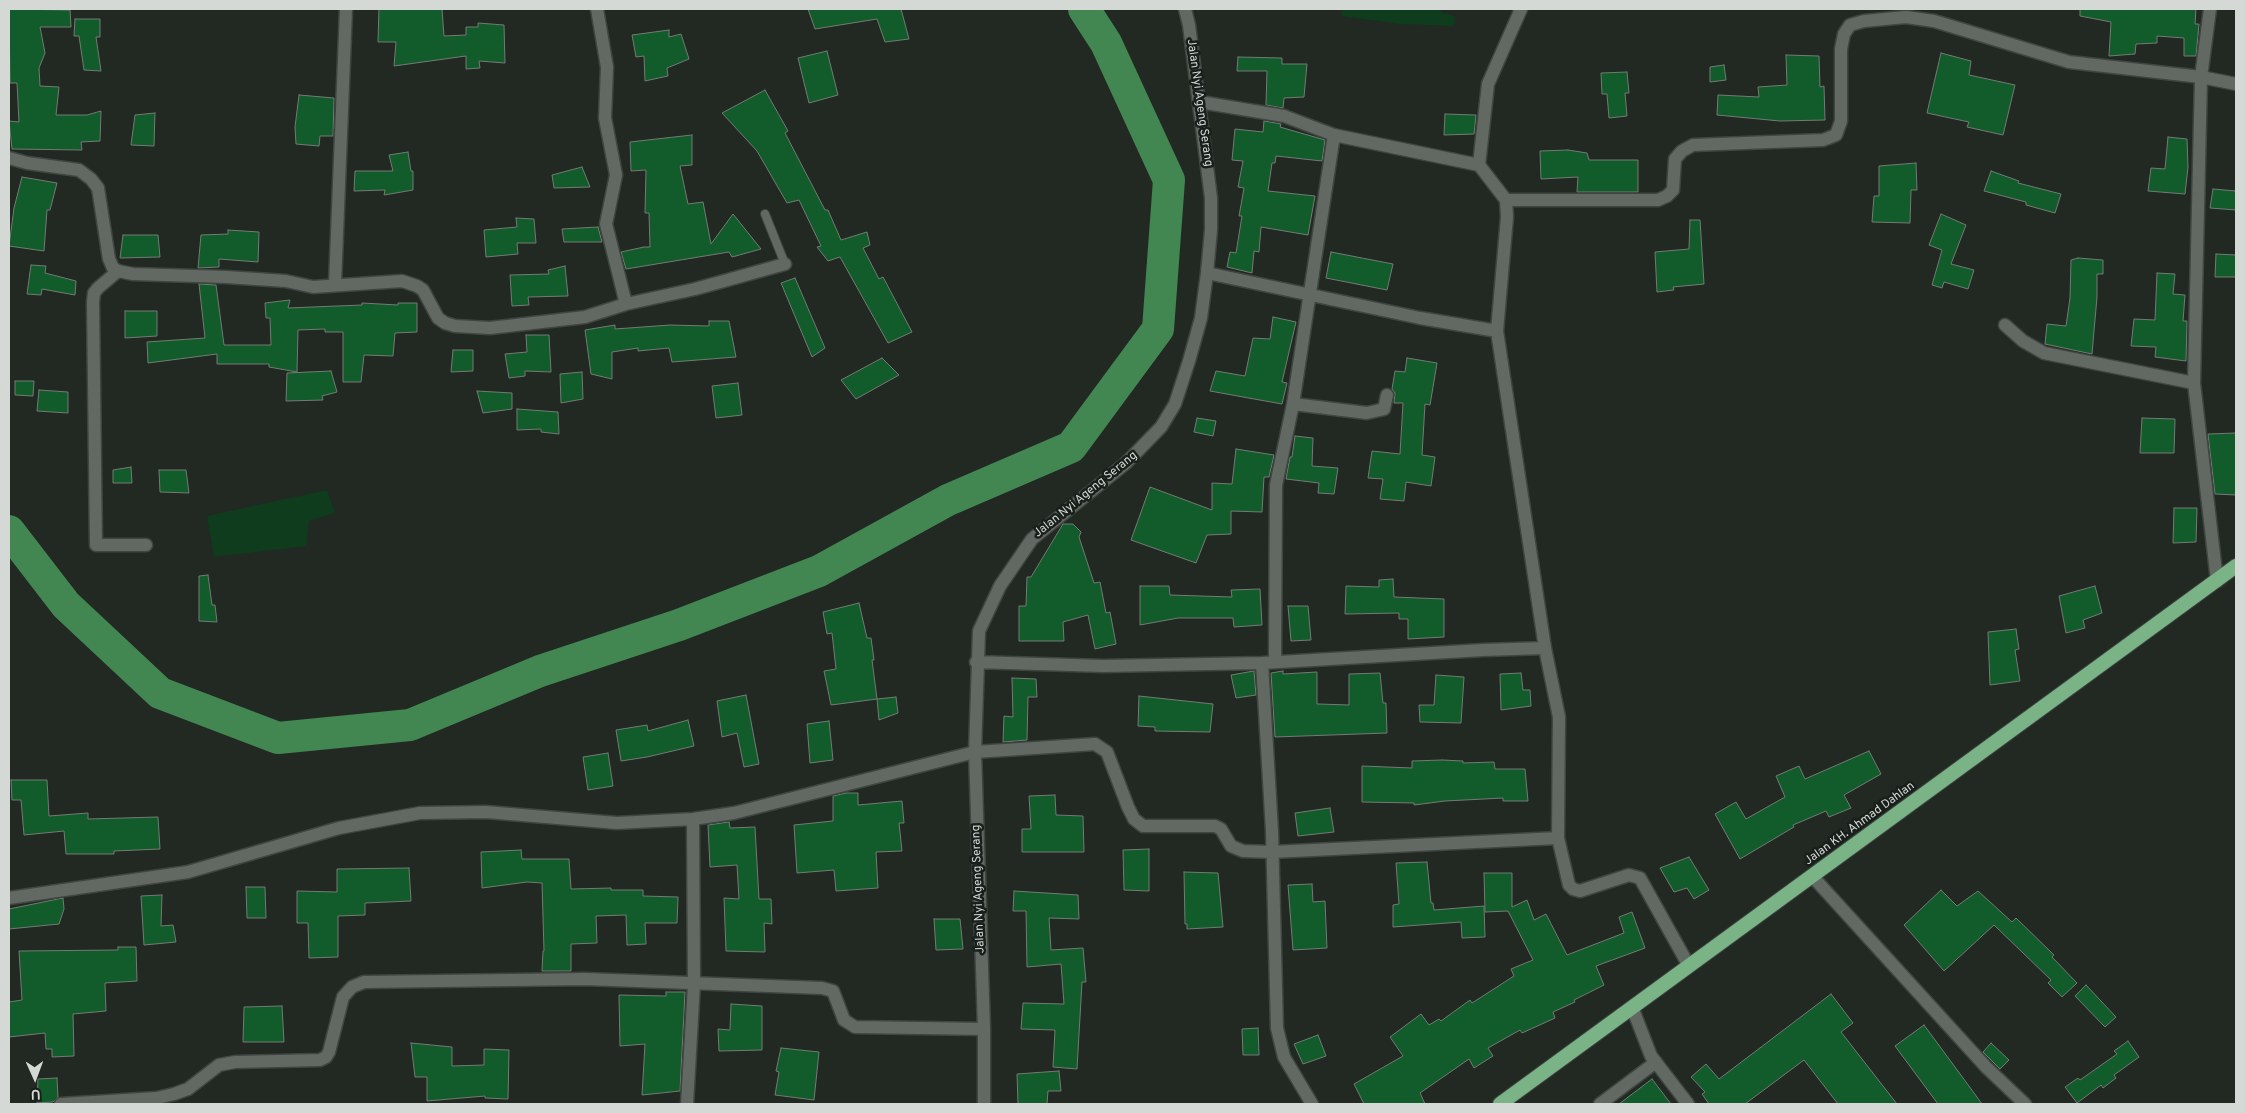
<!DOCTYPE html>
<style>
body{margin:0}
#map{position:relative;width:2245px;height:1113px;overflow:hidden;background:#222923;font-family:Overpass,sans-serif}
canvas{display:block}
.frame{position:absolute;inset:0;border:10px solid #d4d9d5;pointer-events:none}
.north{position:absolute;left:10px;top:1053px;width:50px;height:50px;-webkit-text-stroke:4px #191f1a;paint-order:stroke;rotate:178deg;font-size:14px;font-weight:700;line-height:20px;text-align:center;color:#d4d9d5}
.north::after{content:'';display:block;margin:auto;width:18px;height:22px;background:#d4d9d5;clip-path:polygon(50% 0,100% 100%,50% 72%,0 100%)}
</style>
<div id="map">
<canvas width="2245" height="1113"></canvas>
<div class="frame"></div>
<div class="north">U</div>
</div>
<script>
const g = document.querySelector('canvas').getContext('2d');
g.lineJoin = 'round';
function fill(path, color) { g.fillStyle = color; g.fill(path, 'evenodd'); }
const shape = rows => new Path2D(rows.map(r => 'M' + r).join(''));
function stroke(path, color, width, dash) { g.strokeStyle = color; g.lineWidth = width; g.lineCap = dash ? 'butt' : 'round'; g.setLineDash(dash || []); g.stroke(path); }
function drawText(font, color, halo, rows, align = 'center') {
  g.font = font + ' Overpass,sans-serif'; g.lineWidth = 5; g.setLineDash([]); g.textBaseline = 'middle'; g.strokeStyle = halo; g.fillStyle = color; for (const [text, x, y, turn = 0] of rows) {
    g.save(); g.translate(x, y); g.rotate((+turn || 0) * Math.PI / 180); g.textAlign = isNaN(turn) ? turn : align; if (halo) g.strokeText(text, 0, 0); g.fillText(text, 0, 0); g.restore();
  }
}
const green = shape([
 [1341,9,1441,9,1441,12,1455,16,1454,26,1400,24,1342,16],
 [327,490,335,513,309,521,306,546,214,557,207,516]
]);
const river = shape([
 [9,531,66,605,160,693,278,738,410,725,540,671,679,625,819,571,948,500,1071,447,1158,329,1169,180,1106,43,1084,9]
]);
const building = shape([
 [9,9,70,10,71,27,40,27,45,53,39,68,40,86,59,87,56,115,87,115,101,111,100,141,81,142,82,150,12,149,9,121,19,122,17,83,10,83,9,9],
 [379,9,442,9,444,36,466,35,466,27,478,27,478,23,504,25,505,63,479,61,480,68,466,69,466,56,394,66,396,42,378,42,379,9],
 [808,9,901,9,909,39,885,42,877,19,815,29,808,9],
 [2080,9,2196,9,2195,24,2199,24,2196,56,2184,56,2184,38,2157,36,2157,43,2136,44,2135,54,2109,56,2111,22,2080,16,2080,9],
 [75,19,100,19,100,37,96,37,101,71,84,70,79,36,74,36,75,19],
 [669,30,669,37,681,34,689,59,667,68,668,76,645,81,644,56,636,57,632,35,669,30],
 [827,51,838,95,809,103,798,58,827,51],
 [1941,53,1971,61,1969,75,2015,85,2003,135,1967,127,1969,122,1927,113,1941,53],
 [1786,55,1819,56,1820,87,1824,86,1825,120,1780,121,1717,115,1718,95,1759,97,1758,87,1787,85,1786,55],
 [1238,57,1282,58,1282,64,1307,64,1304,97,1284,98,1283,108,1266,105,1267,71,1237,71,1238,57],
 [1724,65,1726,80,1710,82,1710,67,1724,65],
 [1627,72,1629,93,1625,93,1627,116,1609,118,1607,94,1602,94,1601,73,1627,72],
 [765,90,788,131,785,133,825,210,828,210,841,240,867,232,870,245,863,248,879,279,883,277,912,332,888,343,840,257,828,261,817,247,821,246,799,200,787,203,757,151,722,113,765,90],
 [299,95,334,98,333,136,320,136,319,146,296,144,295,127,299,95],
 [155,113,154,146,131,145,135,115,155,113],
 [1445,114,1476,115,1474,134,1444,135,1445,114],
 [1264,121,1281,124,1280,127,1325,140,1322,161,1276,156,1275,163,1272,163,1268,191,1315,196,1308,235,1261,227,1259,252,1254,251,1252,273,1227,267,1230,252,1236,253,1242,216,1239,216,1244,188,1238,187,1243,161,1232,160,1235,129,1263,132,1264,121],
 [692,135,692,165,680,166,688,204,703,202,711,244,733,214,761,249,732,257,729,252,626,269,621,252,644,247,650,247,649,213,645,213,646,170,631,171,630,142,692,135],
 [2168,137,2187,139,2188,167,2185,194,2148,191,2151,168,2165,169,2168,137],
 [1568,150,1587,153,1589,160,1638,160,1638,192,1577,192,1578,177,1541,179,1540,151,1568,150],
 [408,152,411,171,413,171,413,190,384,195,385,190,354,191,355,171,393,171,389,155,408,152],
 [1916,163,1917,190,1911,190,1910,223,1872,222,1874,196,1879,196,1879,166,1916,163],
 [582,167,590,187,554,188,552,175,582,167],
 [1991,171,2019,181,2018,183,2061,194,2055,213,2026,205,2026,202,1984,191,1991,171],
 [22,177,57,183,50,210,47,210,44,251,9,246,14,208,22,177],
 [2213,189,2236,191,2236,210,2210,208,2213,189],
 [1941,214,1966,225,1951,264,1974,270,1968,289,1944,282,1942,288,1932,285,1942,250,1929,245,1941,214],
 [516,218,534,219,536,243,517,243,518,254,486,257,484,230,517,227,516,218],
 [1690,220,1700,220,1704,284,1673,287,1674,290,1657,292,1655,252,1689,249,1690,220],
 [598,227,602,242,564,242,562,229,598,227],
 [228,230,259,232,258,262,219,259,219,267,198,268,201,235,228,234,228,230],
 [123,235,158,235,160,257,120,258,123,235],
 [1331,252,1393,264,1387,290,1326,278,1331,252],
 [2216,254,2236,255,2236,277,2215,277,2216,254],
 [2078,258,2103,260,2103,274,2097,274,2097,297,2092,354,2045,344,2047,324,2066,326,2070,298,2071,260,2078,258],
 [31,265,46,266,45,273,76,281,75,295,42,289,41,295,27,294,31,265],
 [565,266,568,296,528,297,529,305,512,306,510,275,549,274,548,270,565,266],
 [2157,273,2175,274,2173,294,2185,295,2183,321,2187,321,2186,361,2155,357,2156,347,2131,346,2134,319,2155,320,2157,273],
 [795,278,825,348,812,357,781,283,795,278],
 [199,284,216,285,224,345,271,345,270,318,266,318,265,303,290,300,288,308,362,305,362,303,398,305,398,303,417,303,417,332,395,333,393,356,364,355,361,382,343,382,343,332,325,332,325,329,298,330,297,372,269,367,269,364,217,364,217,354,148,363,147,342,205,338,199,284],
 [125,311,157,311,157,336,125,338,125,311],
 [1273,317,1296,322,1282,382,1287,383,1282,404,1210,391,1216,371,1245,376,1253,338,1270,339,1273,317],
 [709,321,729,321,736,357,672,362,669,348,638,351,638,348,612,352,612,379,591,374,585,330,615,325,615,329,670,325,709,326,709,321],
 [526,335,549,335,551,372,525,371,525,376,509,378,505,354,527,352,526,335],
 [453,350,473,350,473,371,451,372,453,350],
 [882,358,899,375,856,399,841,380,882,358],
 [1407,358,1437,363,1430,405,1425,404,1422,455,1435,457,1431,486,1406,482,1404,501,1380,499,1383,479,1368,478,1372,451,1400,454,1403,403,1394,403,1395,393,1392,389,1395,371,1405,372,1407,358],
 [331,371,337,392,322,396,323,400,286,401,287,373,331,371],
 [582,372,583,399,561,403,560,374,582,372],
 [15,381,34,381,33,396,15,395,15,381],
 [738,383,742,415,716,418,712,386,738,383],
 [39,390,68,392,68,413,37,411,39,390],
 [477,391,512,393,512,409,483,413,477,391],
 [517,409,558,412,559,434,541,432,541,429,517,430,517,409],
 [1197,418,1216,421,1213,436,1194,432,1197,418],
 [2142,418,2175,419,2174,453,2140,453,2142,418],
 [2236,433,2236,495,2215,494,2208,434,2236,433],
 [1295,436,1313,438,1312,466,1338,468,1334,494,1318,493,1319,483,1286,479,1290,457,1292,457,1295,436],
 [1236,449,1274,455,1269,477,1264,477,1262,512,1231,511,1231,534,1207,535,1196,563,1131,540,1150,487,1212,510,1212,483,1232,484,1236,449],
 [131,467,132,483,113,483,113,470,131,467],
 [159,470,186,470,189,493,160,492,159,470],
 [2174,508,2197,508,2196,542,2173,543,2174,508],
 [1063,524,1073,524,1081,532,1079,537,1094,583,1100,582,1106,613,1110,612,1116,644,1095,649,1088,615,1063,622,1064,641,1019,641,1019,606,1026,606,1027,577,1031,577,1063,524],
 [208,575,212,605,215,605,217,622,199,621,199,576,208,575],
 [1393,579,1394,597,1444,599,1444,637,1408,639,1408,619,1399,619,1399,613,1345,614,1346,586,1379,587,1379,580,1393,579],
 [1140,586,1169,586,1170,595,1232,597,1231,590,1260,589,1262,625,1234,627,1233,618,1178,618,1140,625,1140,586],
 [2095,586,2102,613,2083,620,2085,628,2066,633,2059,596,2095,586],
 [859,603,867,638,871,638,874,660,872,660,877,699,831,705,824,671,836,669,832,633,827,634,823,612,859,603],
 [1288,606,1308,606,1311,640,1291,641,1288,606],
 [2016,629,2019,649,2015,650,2020,681,1990,685,1988,632,2016,629],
 [1254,671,1256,695,1236,698,1231,675,1254,671],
 [1283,671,1283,674,1317,672,1317,704,1319,704,1349,705,1349,674,1380,673,1383,703,1386,703,1387,733,1275,737,1271,673,1283,671],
 [1521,673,1523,690,1530,690,1531,706,1501,710,1500,674,1521,673],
 [1436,675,1464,677,1461,723,1420,722,1419,705,1434,705,1436,675],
 [1012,678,1036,679,1037,697,1028,697,1027,740,1003,742,1004,716,1013,717,1012,678],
 [746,695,759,764,744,767,737,733,722,737,717,701,746,695],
 [1139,696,1213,704,1210,732,1155,731,1155,727,1138,726,1139,696],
 [896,697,898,713,879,720,877,699,896,697],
 [688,720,694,746,647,757,621,761,616,730,647,725,648,731,688,720],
 [829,721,833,760,810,763,807,724,829,721],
 [1869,751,1881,774,1844,795,1851,808,1829,817,1826,811,1793,825,1794,827,1740,859,1715,814,1736,802,1746,819,1785,797,1776,776,1799,766,1805,779,1869,751],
 [608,753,613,786,588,790,583,757,608,753],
 [1442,760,1463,761,1463,763,1494,762,1495,769,1525,769,1528,801,1503,801,1503,798,1445,801,1414,805,1414,803,1362,802,1362,766,1412,768,1412,761,1442,760],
 [11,780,47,780,49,816,88,813,88,819,158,817,160,849,114,851,114,854,66,854,64,831,24,835,21,800,12,800,11,780],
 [846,793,858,793,858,805,902,801,904,823,899,823,902,851,876,852,878,888,836,891,834,870,797,873,794,825,833,821,833,796,846,793],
 [1055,795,1056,815,1083,816,1084,852,1022,852,1022,829,1031,829,1029,796,1055,795],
 [1330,808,1334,832,1298,836,1295,813,1330,808],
 [729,822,730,828,755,827,759,899,771,899,772,924,764,923,765,952,726,951,724,898,739,899,737,865,710,867,708,825,729,822],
 [1149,849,1149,891,1124,890,1123,850,1149,849],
 [521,850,522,859,569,859,571,889,611,888,611,890,643,890,643,896,678,897,677,923,645,923,646,944,627,945,626,915,596,916,597,943,571,944,571,971,542,971,543,951,544,951,542,883,527,882,482,888,481,852,521,850],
 [1689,857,1709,890,1694,899,1687,888,1674,892,1660,868,1689,857],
 [1427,862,1431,903,1433,903,1434,910,1484,906,1485,937,1462,938,1461,922,1393,927,1393,905,1399,904,1396,863,1427,862],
 [409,868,411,901,365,903,365,915,338,916,338,957,309,958,308,923,297,923,297,891,337,892,337,869,409,868],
 [1184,872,1218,873,1223,927,1187,929,1187,924,1185,924,1184,872],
 [1484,873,1512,873,1512,907,1527,900,1534,920,1546,914,1567,955,1624,933,1619,917,1632,912,1645,948,1596,966,1604,985,1574,1000,1575,1002,1553,1012,1555,1018,1522,1033,1520,1030,1488,1048,1493,1056,1474,1068,1469,1059,1420,1093,1425,1104,1364,1104,1354,1084,1403,1056,1390,1037,1421,1014,1429,1025,1439,1019,1441,1021,1470,1000,1472,1003,1514,976,1511,969,1533,960,1508,911,1485,912,1484,873],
 [1312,884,1313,902,1325,901,1327,948,1293,950,1288,885,1312,884],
 [246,887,265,887,266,918,247,918,246,887],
 [1941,890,1957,906,1978,891,2012,922,2016,918,2054,955,2052,957,2077,983,2062,997,2048,983,2051,980,1994,925,1944,971,1904,925,1941,890],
 [1014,891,1078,895,1079,919,1049,918,1051,950,1083,948,1086,982,1082,982,1077,1069,1053,1067,1055,1030,1021,1029,1023,1003,1064,1004,1061,964,1027,967,1026,911,1013,911,1014,891],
 [162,895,161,926,173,925,176,942,144,945,141,896,162,895],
 [63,898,64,909,59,924,9,929,9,909,63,898],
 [934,919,960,919,963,949,936,950,934,919],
 [118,947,136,947,137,981,105,983,106,1011,73,1014,74,1056,52,1057,52,1049,46,1049,45,1033,9,1037,9,1002,22,1000,19,951,118,950,118,947],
 [2086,985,2116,1017,2105,1027,2075,996,2086,985],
 [666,992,685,992,680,1091,642,1095,645,1044,620,1046,619,995,666,996,666,992],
 [1831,994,1853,1023,1841,1032,1897,1104,1838,1104,1804,1060,1745,1104,1709,1104,1702,1094,1705,1092,1691,1077,1706,1064,1719,1079,1831,994],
 [731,1004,762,1006,762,1050,719,1051,718,1029,730,1030,731,1004],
 [282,1006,284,1042,243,1042,244,1007,282,1006],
 [1924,1025,1966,1082,1982,1104,1938,1104,1895,1046,1924,1025],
 [1258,1028,1259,1055,1243,1055,1242,1029,1258,1028],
 [1318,1035,1326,1056,1303,1064,1294,1044,1318,1035],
 [2128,1041,2139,1057,2114,1075,2116,1078,2103,1088,2101,1085,2077,1103,2065,1087,2078,1078,2080,1080,2117,1054,2114,1051,2128,1041],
 [411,1043,452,1047,452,1066,484,1065,484,1049,509,1050,508,1099,485,1098,485,1096,427,1101,427,1077,415,1077,411,1043],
 [1991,1043,2009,1060,2000,1069,1983,1052,1991,1043],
 [781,1048,819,1052,814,1100,775,1095,779,1072,776,1071,781,1048],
 [1059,1071,1061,1091,1048,1091,1047,1104,1018,1104,1017,1074,1059,1071],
 [57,1078,58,1097,53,1102,37,1103,38,1079,57,1078],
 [1652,1079,1671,1104,1619,1104,1652,1079]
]);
const service = shape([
 [765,214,785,264]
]);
const minor = shape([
 [597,9,607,67,605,118,616,175,606,224,626,304],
 [1200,102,1284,116,1334,135,1293,404,1276,485,1275,661],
 [9,158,27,163,79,170,91,179,98,188,109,259,113,268,118,271,133,274,226,277,286,281,313,287,402,281,417,286,423,290,438,318,445,323,455,326,490,328,585,317,626,304,695,289,785,264],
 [1479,165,1488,84,1521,9],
 [1506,200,1658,200,1667,196,1673,190,1675,159,1682,151,1693,145,1823,140,1836,135,1841,121,1841,49,1844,34,1850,25,1864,21,1906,17,1934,21,2069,62,2201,77,2210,9],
 [118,271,98,288,94,293,93,302,96,545,146,545],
 [1207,273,1420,318,1497,331,1507,217,1506,200,1479,165,1334,135],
 [335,284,346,9],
 [2005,325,2023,341,2044,353,2194,383],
 [1497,331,1545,648],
 [1293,404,1367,413,1384,409,1387,395],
 [2217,581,2194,383,2201,77,2236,84],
 [976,662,1103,666,1262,663,1483,650,1545,648,1559,717,1558,838,1569,885,1573,889,1580,891,1629,875,1640,878,1689,966],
 [1262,663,1272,831,1277,1028,1284,1057,1312,1104],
 [1813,877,1986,1067,2025,1104],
 [9,898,188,872,339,828,420,813,486,812,617,823,693,819,734,813,975,752,1095,744,1107,752,1128,807,1134,819,1143,826,1215,826,1221,829,1231,846,1243,851,1272,852,1558,838],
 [1632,1007,1651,1056,1688,1104],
 [61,1104,157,1098,174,1094,188,1089,219,1065,235,1062,320,1060,326,1057,329,1052,343,997,352,987,364,982,585,979,822,988,833,991,844,1020,855,1027,984,1029],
 [687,1104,694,984,693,819],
 [984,1104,984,1029,975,752,979,631,1000,586,1032,539,1126,463,1161,427,1175,404,1189,361,1201,318,1207,273,1211,230,1211,198,1189,25,1185,9],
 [1600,1104,1656,1062]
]);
const trunk = shape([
 [1500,1104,2236,566]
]);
const streetNames = [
 ["Jalan Nyi Ageng Serang",1199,103,82],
 ["Jalan Nyi Ageng Serang",1086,495,-39],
 ["Jalan KH. Ahmad Dahlan",1860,824,-36],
 ["Jalan Nyi Ageng Serang",979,889,-92]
];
fill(green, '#0e3c1c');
stroke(river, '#428652', 32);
fill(building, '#125c2b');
stroke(building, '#737b74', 1);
stroke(service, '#3f4641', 10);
stroke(minor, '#3f4641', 15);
stroke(trunk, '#3f4641', 16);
stroke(service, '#616962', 8);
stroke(minor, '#616962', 12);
stroke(trunk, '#7ab486', 14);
drawText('12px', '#d4d9d5', '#191f1a', streetNames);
</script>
